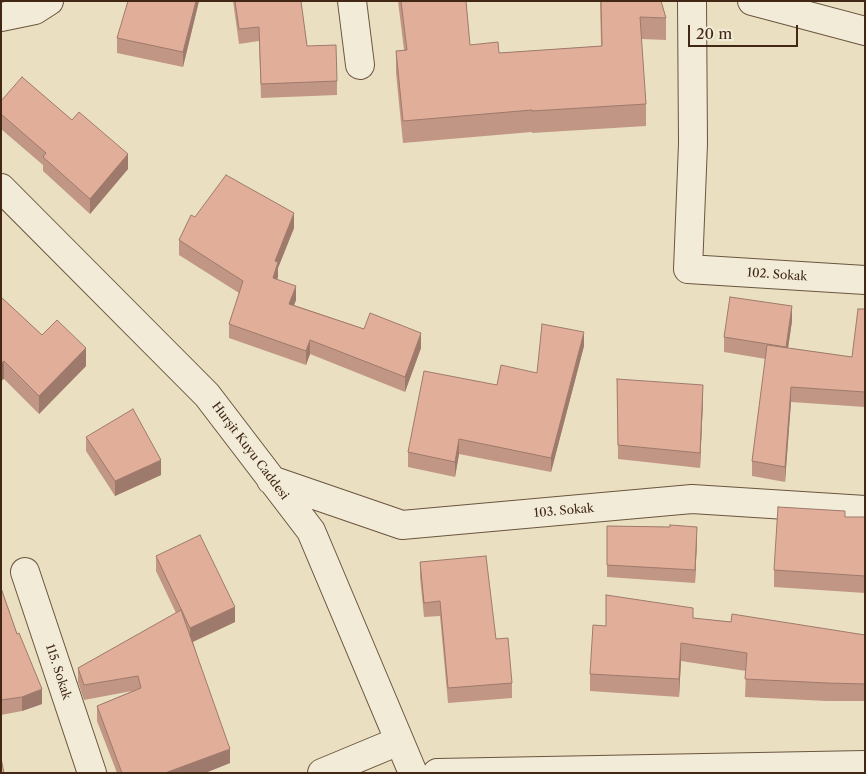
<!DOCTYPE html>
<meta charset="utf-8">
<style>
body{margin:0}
#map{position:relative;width:866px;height:774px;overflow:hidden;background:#eae0c1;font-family:"Libre Caslon Text",serif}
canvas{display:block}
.frame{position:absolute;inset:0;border:2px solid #412714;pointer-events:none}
.scale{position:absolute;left:688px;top:25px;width:110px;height:22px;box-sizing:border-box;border:2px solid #412714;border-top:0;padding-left:6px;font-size:15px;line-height:18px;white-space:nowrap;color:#412714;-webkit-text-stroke:4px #f1ebd7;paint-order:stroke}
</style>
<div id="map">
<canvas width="866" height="774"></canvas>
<div class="frame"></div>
<div class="scale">20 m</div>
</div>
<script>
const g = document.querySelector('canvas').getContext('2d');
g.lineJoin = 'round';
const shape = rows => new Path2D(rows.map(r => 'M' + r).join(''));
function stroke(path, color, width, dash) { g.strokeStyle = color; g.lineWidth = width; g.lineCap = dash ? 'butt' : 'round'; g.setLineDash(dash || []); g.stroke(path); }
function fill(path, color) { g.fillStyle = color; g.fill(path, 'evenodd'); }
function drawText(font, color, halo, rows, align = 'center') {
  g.font = font + ' "Libre Caslon Text",serif'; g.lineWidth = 4; g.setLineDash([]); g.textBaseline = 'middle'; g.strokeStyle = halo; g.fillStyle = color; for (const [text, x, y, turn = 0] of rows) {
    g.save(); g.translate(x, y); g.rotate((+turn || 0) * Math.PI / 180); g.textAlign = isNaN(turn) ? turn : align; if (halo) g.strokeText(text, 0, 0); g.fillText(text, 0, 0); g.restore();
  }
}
const minor = shape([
 [352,1,360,65],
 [692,1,693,144,688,269,865,280],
 [752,1,865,31],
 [1,17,35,10,49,1],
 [1,188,207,395,311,531,413,773],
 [271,480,402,525,692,499,865,510],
 [25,572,92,773],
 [322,773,399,741],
 [437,773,865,765]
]);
const wall = shape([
 [199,1,183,67,117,53,117,38],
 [233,1,301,1,307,46,337,81,337,95,261,98,259,41,239,44],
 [398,1,466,1,470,45,499,53,601,46,600,1,661,1,666,18,666,40,641,39,646,104,646,126,532,133,532,132,403,143,396,73,396,51,404,50],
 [1,101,128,169,90,214,43,171,43,165,1,129],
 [195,217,294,228,278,268,277,279,296,300,294,305,421,348,405,392,310,354,306,365,229,338,229,324,239,293,179,255,179,240],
 [1,297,42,335,86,366,39,414,4,379],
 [865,309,865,407,791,402,785,482,752,476,752,461,766,359,724,352,724,337,792,321,788,348,852,357],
 [584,346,551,472,459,454,455,477,408,467,408,452,497,385,537,373],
 [617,379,703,400,700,468,618,459],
 [86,437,161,475,115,496,86,451],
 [845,517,865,517,865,593,774,587,774,570],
 [607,526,670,527,697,540,695,583,607,577],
 [156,556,235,622,193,642,230,763,205,773,117,773,97,721,97,706,132,691,84,700,78,682,78,668,176,613,156,571],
 [420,562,496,639,512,683,512,698,448,703,440,616,424,617,420,577],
 [1,588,42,704,22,711,1,715],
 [693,618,865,635,865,701,827,701,745,697,746,671,681,661,679,697,590,691,590,674,606,626]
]);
const shadedWall = shape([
 [196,1,199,1,183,67,183,52],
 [128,154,128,169,90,214,90,199],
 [294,213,294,228,278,268,278,277,273,292,273,278,275,261],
 [296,286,296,300,289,318,289,304],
 [792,306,792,321,786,362,786,347],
 [584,332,584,346,551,472,551,458],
 [421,333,421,348,405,392,405,377],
 [310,340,310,354,306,365,306,351],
 [86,348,86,366,39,414,39,396],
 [4,361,4,379,1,381,1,363],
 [703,385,703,400,700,468,700,453],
 [791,387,791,402,785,482,785,467],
 [459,439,459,454,455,477,455,462],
 [161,460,161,475,115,496,115,481],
 [697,527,697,540,695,583,695,570],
 [235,607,235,622,190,643,190,628],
 [681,643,681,661,679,697,679,679],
 [42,689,42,704,22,711,22,697],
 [230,749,230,763,205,773,165,773]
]);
const building = shape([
 [128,1,196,1,183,52,117,38,128,1],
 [235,1,301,1,307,46,336,45,337,81,261,84,259,27,239,29,235,1],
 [401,1,466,1,470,45,498,42,499,53,602,46,601,1,661,1,666,18,640,17,646,104,532,111,532,110,403,121,396,51,407,50,401,1],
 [22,77,72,120,79,112,128,154,90,199,43,157,46,153,1,114,1,101,22,77],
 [226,175,294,213,275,261,278,262,273,278,296,286,289,304,364,329,370,313,421,333,405,377,310,340,306,351,229,324,243,281,179,240,191,215,195,217,226,175],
 [1,297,42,335,57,320,86,348,39,396,4,361,1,363,1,297],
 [730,297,792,306,786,347,724,337,730,297],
 [858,309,865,309,865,392,791,387,785,467,752,461,767,345,852,357,858,309],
 [542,324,584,332,551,458,459,439,455,462,408,452,424,371,497,385,501,365,537,373,542,324],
 [617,379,703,385,700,453,618,445,617,379],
 [133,409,161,460,115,481,86,437,133,409],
 [778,507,845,511,845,517,865,517,865,576,774,570,778,507],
 [670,525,697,527,695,570,607,565,607,526,670,527,670,525],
 [200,535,235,607,190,628,156,556,200,535],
 [486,556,496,639,508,638,512,683,448,688,440,601,424,603,420,562,486,556],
 [1,588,17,634,19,633,42,689,22,697,1,700,1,588],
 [606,595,693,608,693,618,731,622,732,614,865,635,865,684,827,683,745,679,747,653,681,643,679,679,590,674,593,625,606,626,606,595],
 [181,610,230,749,165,773,122,773,97,706,141,688,138,676,84,685,78,668,181,610],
 [1,758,4,773,1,773,1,758]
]);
const streetNames = [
 ["102. Sokak",777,275,4],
 ["Hurşit Kuyu Caddesi",250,451,53],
 ["103. Sokak",564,511,-5],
 ["115. Sokak",58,672,72]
];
stroke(minor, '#6b553f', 30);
stroke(minor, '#f1ebd7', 28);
fill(wall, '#c29684');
fill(shadedWall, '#9e7a6c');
fill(building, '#e1ae9a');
stroke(building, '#9e7a6c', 1);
drawText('12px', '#412714', '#f1ebd7', streetNames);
</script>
